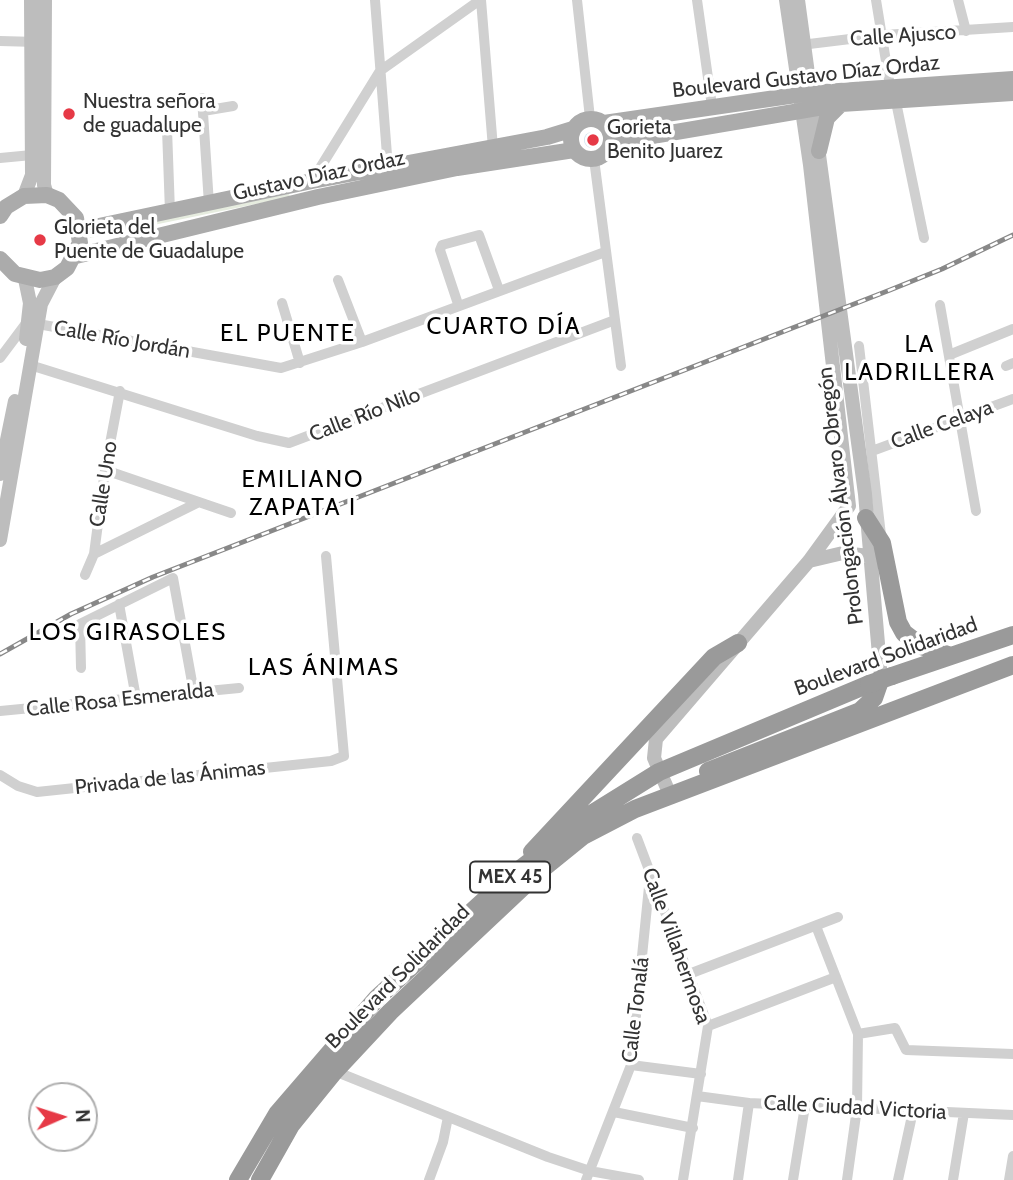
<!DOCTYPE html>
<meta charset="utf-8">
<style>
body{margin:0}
#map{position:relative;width:1013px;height:1180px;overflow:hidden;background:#fff;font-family:Cabin,sans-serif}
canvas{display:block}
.north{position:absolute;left:28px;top:1082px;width:70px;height:70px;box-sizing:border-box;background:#fff;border:2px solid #adadad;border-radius:50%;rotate:87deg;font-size:19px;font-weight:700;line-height:28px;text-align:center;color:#333}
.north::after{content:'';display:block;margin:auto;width:24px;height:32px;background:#e63946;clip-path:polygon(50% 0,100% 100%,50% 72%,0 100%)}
</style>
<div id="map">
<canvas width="1013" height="1180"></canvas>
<div class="north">N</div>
</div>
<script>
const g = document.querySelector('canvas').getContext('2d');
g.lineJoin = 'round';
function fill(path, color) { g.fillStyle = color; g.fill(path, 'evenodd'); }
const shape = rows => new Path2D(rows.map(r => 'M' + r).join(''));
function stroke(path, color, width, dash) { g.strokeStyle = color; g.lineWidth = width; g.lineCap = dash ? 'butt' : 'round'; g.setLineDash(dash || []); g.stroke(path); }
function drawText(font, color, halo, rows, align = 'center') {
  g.font = font + ' Cabin,sans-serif'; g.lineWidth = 7; g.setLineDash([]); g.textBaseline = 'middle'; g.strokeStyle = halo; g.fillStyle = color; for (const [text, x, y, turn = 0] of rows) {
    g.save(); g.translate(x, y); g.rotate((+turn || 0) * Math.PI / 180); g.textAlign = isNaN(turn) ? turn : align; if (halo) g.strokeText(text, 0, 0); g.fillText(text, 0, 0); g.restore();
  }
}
const green = shape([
 [289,194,290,197,90,238,89,234]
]);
const water = shape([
 '584 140a8 8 0 1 1 16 0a8 8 0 1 1-16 0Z'
]);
const street = shape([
 [375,0,388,168],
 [481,0,493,148],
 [577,0,590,118],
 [697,0,712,106],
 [876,0,890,86],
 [958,0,966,31],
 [0,41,37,42],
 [801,45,883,35,1013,27],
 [202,98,209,204],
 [896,102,924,238],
 [203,111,233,106],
 [167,129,170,212],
 [0,158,32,155],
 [594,159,621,366],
 [312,181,380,71,480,0],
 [338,280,362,342],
 [282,303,300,363],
 [458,304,440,250,442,245,479,235,499,290],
 [940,305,976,511],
 [38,324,281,368,362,342,605,252],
 [859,346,881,535],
 [949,355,1013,329],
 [0,358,27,322],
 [30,365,257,436,289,443,615,320],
 [1006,366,1013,363],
 [872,451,1013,399],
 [105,470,231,513],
 [94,554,199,502],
 [85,575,94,554,105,470,120,391],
 [119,604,136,698],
 [81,668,80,624,173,578,194,693],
 [0,711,239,688],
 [0,775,18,786,37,792,331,761,344,756,326,556],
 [637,838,708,1026,683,1180],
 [816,926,858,1034,857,1108,847,1180],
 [689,974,838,917],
 [708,1026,836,977],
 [858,1034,895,1028,906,1050,1013,1054],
 [631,1065,701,1074],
 [332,1070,548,1157,590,1171,639,1180],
 [697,1096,749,1103,1013,1115],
 [614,1112,693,1128],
 [429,1180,443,1142,448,1117],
 [586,1180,631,1065,650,877],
 [738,1180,749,1103],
 [793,1180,805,1106],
 [898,1180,913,1111],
 [953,1180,964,1113],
 [1009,1180,1013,1156]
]);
const secondary = shape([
 [45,0,44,185,47,195],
 [798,0,865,494,881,678],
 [24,196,32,175,31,0],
 [25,279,30,303,26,339],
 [0,474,15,401],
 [0,540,41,304,55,277],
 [809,561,843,553,869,556],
 [671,797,654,758,656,739,809,561,849,506,810,165,786,0]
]);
const primary = shape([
 '571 139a20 20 0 1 1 40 0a20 20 0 1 1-40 0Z',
 [604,123,810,93,1013,79],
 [611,143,841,104,1013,93],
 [819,151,827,118,841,104],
 [0,216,6,207,24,196,47,195,59,200,76,218,80,243,67,268,55,277,40,280,15,274,0,259],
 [80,230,312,181,547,137,573,129],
 [76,256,318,197,457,168,574,150]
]);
const highway = shape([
 [866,518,882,543,898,622,904,633,921,646,951,656],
 [892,676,1013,635],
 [708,771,860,711,874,698,881,678],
 [532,852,714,657,738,643],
 [238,1180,277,1114,377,998,510,877,593,813,659,772,869,684],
 [260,1180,291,1125,334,1072,390,1012,541,870,583,836,635,809,1013,665]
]);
const rail = shape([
 [0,654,71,614,153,577,890,290,942,269,1013,235]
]);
const highwayBridge = shape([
 [869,684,892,676]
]);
const markers = [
 [69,114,7,"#e63946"],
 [593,140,7,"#e63946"],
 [40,240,7,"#e63946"]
];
const shields = [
 [510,877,80]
];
const shieldNames = [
 ["MEX 45",510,877]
];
const streetNames = [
 ["Calle Ajusco",903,36,-4],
 ["Boulevard Gustavo Díaz Ordaz",806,77,-6],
 ["Gustavo Díaz Ordaz",319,176,-12],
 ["Calle Río Jordán",122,340,10],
 ["Calle Río Nilo",365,415,-21],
 ["Calle Celaya",942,425,-20],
 ["Calle Uno",104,484,-81],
 ["Prolongación Álvaro Obregón",841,496,-97],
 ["Boulevard Solidaridad",886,657,-20],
 ["Calle Rosa Esmeralda",120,700,-6],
 ["Privada de las Ánimas",170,778,-6],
 ["Calle Villahermosa",676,946,70],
 ["Boulevard Solidaridad",398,977,-45],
 ["Calle Tonalá",636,1010,-83],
 ["Calle Ciudad Victoria",855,1108,3]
];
const poiNames = [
 ["Nuestra señora",83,102],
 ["de guadalupe",83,126],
 ["Gorieta",607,128],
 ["Benito Juarez",607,152],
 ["Glorieta del",54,228],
 ["Puente de Guadalupe",54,252]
];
const quarterNames = [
 ["CUARTO DÍA",504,327],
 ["EL PUENTE",288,334],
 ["LA",920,345],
 ["LADRILLERA",920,373],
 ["EMILIANO",303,480],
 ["ZAPATA I",303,508],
 ["LOS GIRASOLES",128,633],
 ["LAS ÁNIMAS",324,668]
];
fill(green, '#e6ecdf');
fill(water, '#cfe2ee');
stroke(street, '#d0d0d0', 10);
stroke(secondary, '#bdbdbd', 14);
stroke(primary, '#ababab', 16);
stroke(highway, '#9a9a9a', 18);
stroke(rail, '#888', 5);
stroke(rail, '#fff', 2.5, [8]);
stroke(highwayBridge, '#9a9a9a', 18);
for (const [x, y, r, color] of markers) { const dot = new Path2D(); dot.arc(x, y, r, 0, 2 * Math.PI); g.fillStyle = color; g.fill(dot); stroke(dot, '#fff', 2.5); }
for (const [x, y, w] of shields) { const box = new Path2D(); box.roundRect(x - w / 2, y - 15.5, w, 31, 5); g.fillStyle = '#fff'; g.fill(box); stroke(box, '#333', 2); }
drawText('bold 19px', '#333', null, shieldNames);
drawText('21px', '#333', '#fff', streetNames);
drawText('21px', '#333', '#fff', poiNames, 'left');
g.letterSpacing = '2px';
drawText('24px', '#000', '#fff', quarterNames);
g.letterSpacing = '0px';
</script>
